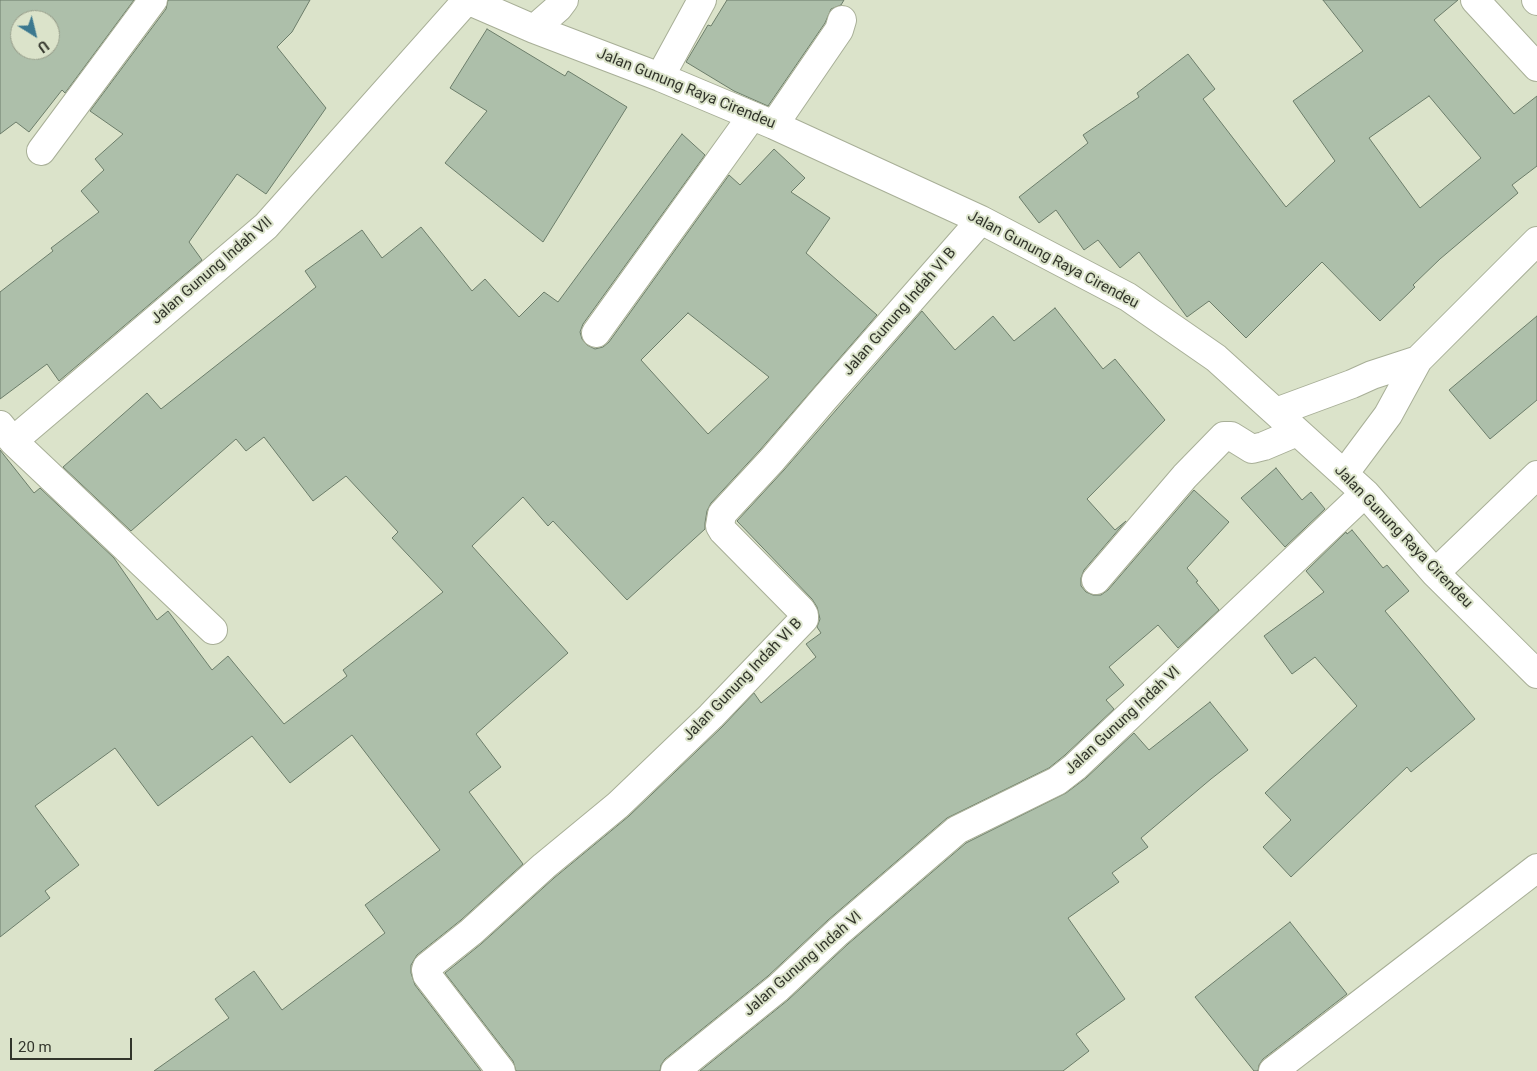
<!DOCTYPE html>
<style>
body{margin:0}
#map{position:relative;width:1537px;height:1071px;overflow:hidden;background:#dbe3ca;font-family:Roboto,sans-serif}
canvas{display:block}
.north{position:absolute;left:10px;top:10px;width:50px;height:50px;box-sizing:border-box;background:#dbe3ca;border:1px solid #979d8a;border-radius:50%;rotate:144deg;font-size:14px;font-weight:700;line-height:20px;text-align:center;color:#32352b}
.north::after{content:'';display:block;margin:auto;width:18px;height:22px;background:#3b788f;clip-path:polygon(50% 0,100% 100%,50% 72%,0 100%)}
.scale{position:absolute;left:10px;top:1038px;width:122px;height:22px;box-sizing:border-box;border:2px solid #32352b;border-top:0;padding-left:6px;font-size:15px;line-height:18px;white-space:nowrap;color:#32352b;-webkit-text-stroke:4px #dbe3ca;paint-order:stroke}
</style>
<div id="map">
<canvas width="1537" height="1071"></canvas>
<div class="north">U</div>
<div class="scale">20 m</div>
</div>
<script>
const g = document.querySelector('canvas').getContext('2d');
g.lineJoin = 'round';
function fill(path, color) { g.fillStyle = color; g.fill(path, 'evenodd'); }
const shape = rows => new Path2D(rows.map(r => 'M' + r).join(''));
function stroke(path, color, width, dash) { g.strokeStyle = color; g.lineWidth = width; g.lineCap = dash ? 'butt' : 'round'; g.setLineDash(dash || []); g.stroke(path); }
function drawText(font, color, halo, rows, align = 'center') {
  g.font = font + ' Roboto,sans-serif'; g.lineWidth = 4; g.setLineDash([]); g.textBaseline = 'middle'; g.strokeStyle = halo; g.fillStyle = color; for (const [text, x, y, turn = 0] of rows) {
    g.save(); g.translate(x, y); g.rotate((+turn || 0) * Math.PI / 180); g.textAlign = isNaN(turn) ? turn : align; if (halo) g.strokeText(text, 0, 0); g.fillText(text, 0, 0); g.restore();
  }
}
const building = shape([
 [0,0,134,0,65,93,62,90,29,132,16,122,0,134,0,0],
 [20,20,50,20,50,50,20,50,20,20],
 [168,0,310,0,292,32,277,47,326,108,266,194,237,174,189,242,202,260,59,381,47,364,0,399,0,292,53,251,51,248,99,212,81,191,104,170,95,159,123,134,90,111,166,9,168,0],
 [727,0,844,0,841,5,831,9,825,23,768,106,734,91,686,62,708,25,711,26,727,0],
 [1323,0,1458,0,1434,20,1514,114,1537,96,1537,166,1512,185,1518,193,1440,259,1413,285,1415,287,1380,321,1322,262,1246,338,1209,301,1187,317,1139,252,1120,268,1098,240,1084,250,1056,210,1039,223,1019,197,1088,143,1083,135,1139,97,1137,93,1188,54,1215,89,1203,99,1286,207,1335,161,1293,101,1363,51,1323,0],
 [1429,96,1481,158,1420,208,1369,138,1429,96],
 [487,29,565,76,568,71,627,107,543,242,445,163,487,111,450,88,487,29],
 [682,134,705,155,583,324,580,332,582,339,587,345,595,349,603,347,609,342,729,175,740,185,774,149,805,178,791,192,830,218,806,253,877,315,760,450,711,503,707,511,705,523,705,529,627,600,553,521,548,526,523,497,472,546,568,653,476,734,501,767,469,792,523,864,461,920,417,955,411,965,411,973,415,985,481,1071,154,1071,229,1018,215,999,254,971,282,1010,385,933,365,905,440,850,352,735,290,783,252,736,158,806,115,748,35,806,79,865,45,891,50,898,0,937,0,450,34,493,40,488,114,558,157,620,168,611,212,670,228,656,284,724,347,676,343,670,443,592,392,538,398,532,346,476,313,501,264,437,246,451,236,439,131,531,63,467,147,393,161,409,316,287,305,271,362,230,382,258,421,227,472,291,485,279,519,317,544,292,558,302,682,134],
 [688,313,769,377,708,434,641,360,688,313],
 [1055,308,1103,369,1115,359,1165,420,1087,499,1115,530,1126,521,1084,570,1081,578,1081,586,1086,592,1093,595,1101,595,1108,590,1194,490,1229,522,1187,568,1198,581,1196,582,1219,610,1178,648,1158,625,1109,667,1124,685,1106,700,1114,709,1065,755,1049,768,947,818,828,920,768,976,665,1059,661,1065,660,1071,516,1071,513,1061,445,973,481,944,554,878,629,816,722,727,754,693,761,703,816,657,806,644,821,633,817,627,820,619,817,607,812,599,737,521,784,470,922,311,955,350,993,316,1014,341,1055,308],
 [1537,316,1537,400,1490,439,1449,390,1537,316],
 [1276,468,1302,500,1311,492,1325,509,1285,547,1241,498,1276,468],
 [1352,530,1383,568,1387,565,1409,591,1385,611,1475,719,1411,772,1407,767,1291,877,1263,847,1291,820,1265,793,1357,706,1315,657,1292,674,1264,636,1324,592,1306,571,1346,532,1347,534,1352,530],
 [1210,702,1248,750,1211,779,1141,838,1148,847,1112,873,1119,882,1068,918,1125,999,1076,1034,1089,1051,1063,1071,700,1071,788,1000,848,944,966,843,1066,793,1086,778,1134,733,1149,750,1210,702],
 [1290,922,1347,994,1263,1059,1259,1065,1258,1071,1254,1071,1195,997,1290,922]
]);
const minor = shape([
 [467,0,534,29,660,77,774,125,981,220,1128,297,1216,358,1365,493,1435,573,1537,674],
 [1475,0,1537,67],
 [1536,0,1537,1],
 [534,29,558,8,564,0],
 [660,77,702,0],
 [774,125,839,30,842,20],
 [41,151,153,0],
 [596,333,752,116],
 [1276,412,1352,384,1372,375,1418,360],
 [0,425,13,441,266,226,467,0],
 [13,441,213,630],
 [1344,474,1388,415,1418,360,1537,241],
 [1435,573,1537,475],
 [1096,580,1185,476,1224,436,1231,436,1252,449,1264,446,1297,432],
 [501,1071,427,975,426,970,427,967,471,932,544,866,618,805,711,716,804,619,804,615,801,610,723,531,720,526,722,514,772,460,824,399,981,220],
 [675,1071,778,988,838,932,957,830,1057,781,1075,767,1365,493],
 [1273,1071,1537,868]
]);
const streetNames = [
 ["Jalan Gunung Raya Cirendeu",686,89,22],
 ["Jalan Gunung Raya Cirendeu",1053,260,28],
 ["Jalan Gunung Indah VII",212,271,-41],
 ["Jalan Gunung Indah VI B",900,312,-49],
 ["Jalan Gunung Raya Cirendeu",1403,537,46],
 ["Jalan Gunung Indah VI B",743,680,-46],
 ["Jalan Gunung Indah VI",1123,721,-43],
 ["Jalan Gunung Indah VI",803,964,-41]
];
fill(building, '#adbfaa');
stroke(building, '#6c7d6a', 1);
stroke(minor, '#a8af97', 30);
stroke(minor, '#fff', 28);
drawText('15px', '#32352b', '#dbe3ca', streetNames);
</script>
